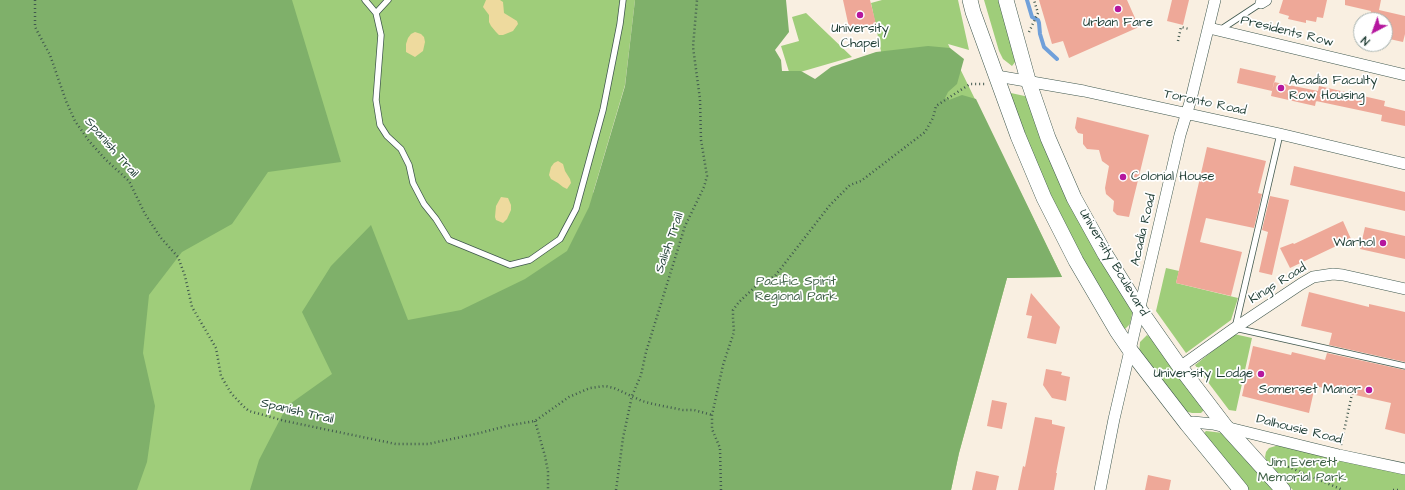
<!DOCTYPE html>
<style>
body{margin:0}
#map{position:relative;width:1405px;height:490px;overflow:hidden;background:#f9efe1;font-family:"Architects Daughter",sans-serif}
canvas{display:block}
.north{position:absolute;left:1353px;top:12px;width:40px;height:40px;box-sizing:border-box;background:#fff;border:1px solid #a5b1ae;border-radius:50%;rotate:221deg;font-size:11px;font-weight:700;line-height:16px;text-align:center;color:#1f3d34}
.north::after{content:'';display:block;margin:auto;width:14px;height:18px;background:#b5179e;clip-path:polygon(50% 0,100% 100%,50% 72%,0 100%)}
</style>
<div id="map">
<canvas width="1405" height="490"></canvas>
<div class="north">N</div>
</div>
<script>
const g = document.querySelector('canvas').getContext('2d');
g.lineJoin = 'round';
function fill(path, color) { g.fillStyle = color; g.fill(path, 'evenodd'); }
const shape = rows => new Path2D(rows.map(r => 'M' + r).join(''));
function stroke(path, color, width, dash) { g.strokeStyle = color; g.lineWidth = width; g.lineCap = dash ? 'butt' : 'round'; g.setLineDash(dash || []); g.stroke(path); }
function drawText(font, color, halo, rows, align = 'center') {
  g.font = font + ' "Architects Daughter",sans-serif'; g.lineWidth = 3.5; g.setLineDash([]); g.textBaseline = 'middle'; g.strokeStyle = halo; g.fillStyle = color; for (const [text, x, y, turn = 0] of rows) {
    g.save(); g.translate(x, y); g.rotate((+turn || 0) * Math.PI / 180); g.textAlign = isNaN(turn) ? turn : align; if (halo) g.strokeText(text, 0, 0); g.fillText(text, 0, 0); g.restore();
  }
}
const green = shape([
 [0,0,635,0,625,85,593,193,779,89,883,61,871,3,882,0,958,0,969,50,948,44,1062,277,1007,278,959,453,951,490,0,490],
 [984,0,999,0,1016,61,1012,66,1003,59,999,51],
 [806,13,852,57,790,75,781,46,799,41,792,17],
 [1011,93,1029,97,1133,309,1130,324,1125,329,1121,328,1062,225,1008,95],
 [1166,268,1179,271,1176,283,1238,298,1231,320,1186,353,1156,311],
 [1234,334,1252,338,1236,411,1229,410,1195,365],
 [1147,335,1151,338,1203,408,1203,411,1201,413,1192,413,1181,410,1139,353,1140,342],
 [1206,431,1223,433,1277,490,1248,490,1203,434],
 [1279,445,1405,474,1405,490,1293,490,1274,471,1267,462,1265,457,1266,452,1269,448]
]);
const forest = shape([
 [0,0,292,0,341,162,268,172,232,224,182,252,149,295,143,353,155,406,147,462,137,490,0,490],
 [635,0,786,0,789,32,775,50,781,60,782,71,801,71,815,79,831,67,876,52,928,46,950,48,964,59,957,84,948,92,945,98,949,100,962,95,976,99,1062,277,1007,278,959,453,951,490,250,490,259,460,287,406,332,374,302,312,331,266,371,225,408,320,461,310,525,279,567,251,589,207,625,86]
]);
const sand = shape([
 [486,0,500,0,503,2,504,13,517,21,518,24,513,31,503,35,499,35,496,32,491,26,489,22,489,15,483,7],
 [415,32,421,34,424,37,425,42,423,51,415,57,406,52,406,44,408,38,411,34],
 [558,161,563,164,565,171,570,179,571,183,567,189,563,187,558,183,551,179,549,175,551,167,554,163],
 [501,197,508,198,511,205,511,210,507,219,503,223,496,220,495,217,496,206]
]);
const stream = shape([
 [1027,0,1032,17,1038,20,1039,23,1040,34,1044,47,1057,59]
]);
const building = shape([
 [843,0,870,0,876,24,850,32],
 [1039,0,1127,0,1139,27,1069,58,1063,41,1052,44],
 [1172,0,1189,0,1183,25,1167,21],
 [1283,0,1327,0,1323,18,1317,17,1316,22,1306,20,1306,23,1288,19,1289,16,1279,13],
 [1345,0,1381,0,1379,10,1405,16,1405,34,1403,42,1385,38,1385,20,1369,20,1371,11,1345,5],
 [1240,68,1276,76,1272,91,1237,83],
 [1274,82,1318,91,1315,106,1271,96],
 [1319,86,1385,101,1384,106,1405,111,1405,126,1381,121,1382,115,1316,101],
 [1077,117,1149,135,1129,217,1117,215,1113,211,1114,201,1106,194,1105,188,1109,166,1102,161,1099,150,1087,149,1083,144,1083,134,1078,133,1075,128],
 [1207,147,1266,161,1258,193,1262,194,1254,228,1206,218,1200,242,1242,252,1231,296,1176,283],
 [1294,166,1405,192,1405,211,1290,185],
 [1270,196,1289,200,1272,275,1259,272,1268,232,1262,230],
 [1343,221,1351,239,1290,268,1280,248,1293,243,1294,244],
 [1365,227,1405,236,1405,259,1360,249],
 [1309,292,1369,307,1369,304,1405,312,1405,362,1329,345,1332,333,1301,326],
 [1031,293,1060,327,1056,344,1027,338,1032,316,1026,315],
 [1253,346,1291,355,1292,352,1325,360,1327,353,1405,370,1405,434,1385,429,1391,403,1315,386,1309,413,1242,396],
 [1046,369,1062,372,1061,375,1070,377,1066,401,1052,398,1043,385],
 [992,400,1007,403,1002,429,987,426],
 [1035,417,1052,420,1052,424,1065,427,1056,473,1057,473,1054,490,1018,490,1023,466,1025,467],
 [976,471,999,476,996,490,972,490],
 [1148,475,1171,480,1169,490,1145,490]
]);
const path = shape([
 [35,0,35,27,50,55,66,101,75,121,89,141,106,160,129,181,145,214,161,238,178,257,185,276,192,307,216,348,221,376,231,393,243,406,249,411,285,421,396,444,428,444,480,433,506,426,535,421,569,397,590,388,605,386,614,388,642,401,653,404,683,410,694,410,712,415],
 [1029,32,1038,13,1034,0],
 [1178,41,1181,27,1189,29],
 [535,421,545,456,548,472,548,490],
 [1341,445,1352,394],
 [1277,462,1343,490],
 [616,490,623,438,632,396,641,375,646,352,685,226,704,187,707,176,701,140,700,99,693,47,697,0],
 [721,490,720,448,712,429,712,415,723,365,734,332,733,318,733,310,739,302,756,286,775,276,830,205,850,185,861,181,925,132,933,118,936,106,970,84,985,84],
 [1393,490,1400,490]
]);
const lane = shape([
 [365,0,376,13,381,35,376,100,380,125,387,136,401,149,409,165,413,183,424,204,436,219,449,240,510,265,530,260,560,239,576,209,603,110,620,24,623,0],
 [376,13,388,0],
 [1220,30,1261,3],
 [1280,134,1235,328,1405,366]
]);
const street = shape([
 [1261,3,1266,0],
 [1209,28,1405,75],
 [997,76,1084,91,1280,134,1405,164],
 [1180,367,1235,328,1301,284,1313,277,1333,274,1343,275,1405,289],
 [1187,424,1193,422,1213,424,1339,455,1405,469],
 [1100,490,1114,419,1180,135,1191,99,1215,0]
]);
const secondary = shape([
 [970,0,973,12,1018,136,1044,198,1076,261,1117,331,1130,350,1187,424,1241,490],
 [1006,0,1028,80,1048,138,1074,198,1105,254,1140,310,1180,367,1225,426,1283,490]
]);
const markers = [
 [1118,9,4,"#b5179e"],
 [860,15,4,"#b5179e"],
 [1281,88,4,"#b5179e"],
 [1123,177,4,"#b5179e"],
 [1383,243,4,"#b5179e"],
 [1261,374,4,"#b5179e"],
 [1369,390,4,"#b5179e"]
];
const poiNames = [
 ["Urban Fare",1118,23,"center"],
 ["University",860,29,"center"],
 ["Chapel",860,44,"center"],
 ["Acadia Faculty",1289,81,"left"],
 ["Row Housing",1289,96,"left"],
 ["Colonial House",1131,177,"left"],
 ["Warhol",1375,243],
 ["University Lodge",1253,374],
 ["Somerset Manor",1361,390]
];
const streetNames = [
 ["Presidents Row",1287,32,14],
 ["Toronto Road",1205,103,12],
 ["Spanish Trail",111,148,49],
 ["Acadia Road",1144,230,-77],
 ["Salish Trail",670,243,-71],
 ["University Boulevard",1113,263,59],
 ["Kings Road",1278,284,-32],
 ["Spanish Trail",297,412,13],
 ["Dalhousie Road",1299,430,14]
];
const parkNames = [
 ["Pacific Spirit",796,282],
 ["Regional Park",796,297],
 ["Jim Everett",1302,463],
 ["Memorial Park",1302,478]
];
fill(green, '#9fcd7a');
fill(forest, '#7fb06a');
fill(sand, '#eeda9e');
stroke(stream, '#70a0da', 4);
fill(building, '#eea898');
stroke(lane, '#40584e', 7);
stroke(street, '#40584e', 12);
stroke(secondary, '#40584e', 16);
stroke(path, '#40584e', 2.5, [1, 3]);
stroke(lane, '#fff', 5.5);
stroke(street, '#fff', 11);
stroke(secondary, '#fff', 15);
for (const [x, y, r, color] of markers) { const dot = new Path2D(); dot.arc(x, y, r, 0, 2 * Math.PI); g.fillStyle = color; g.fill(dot); stroke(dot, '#fff', 1.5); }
drawText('13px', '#1f3d34', '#fff', poiNames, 'right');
drawText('13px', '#1f3d34', '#fff', streetNames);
drawText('13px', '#3f6146', '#fff', parkNames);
</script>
